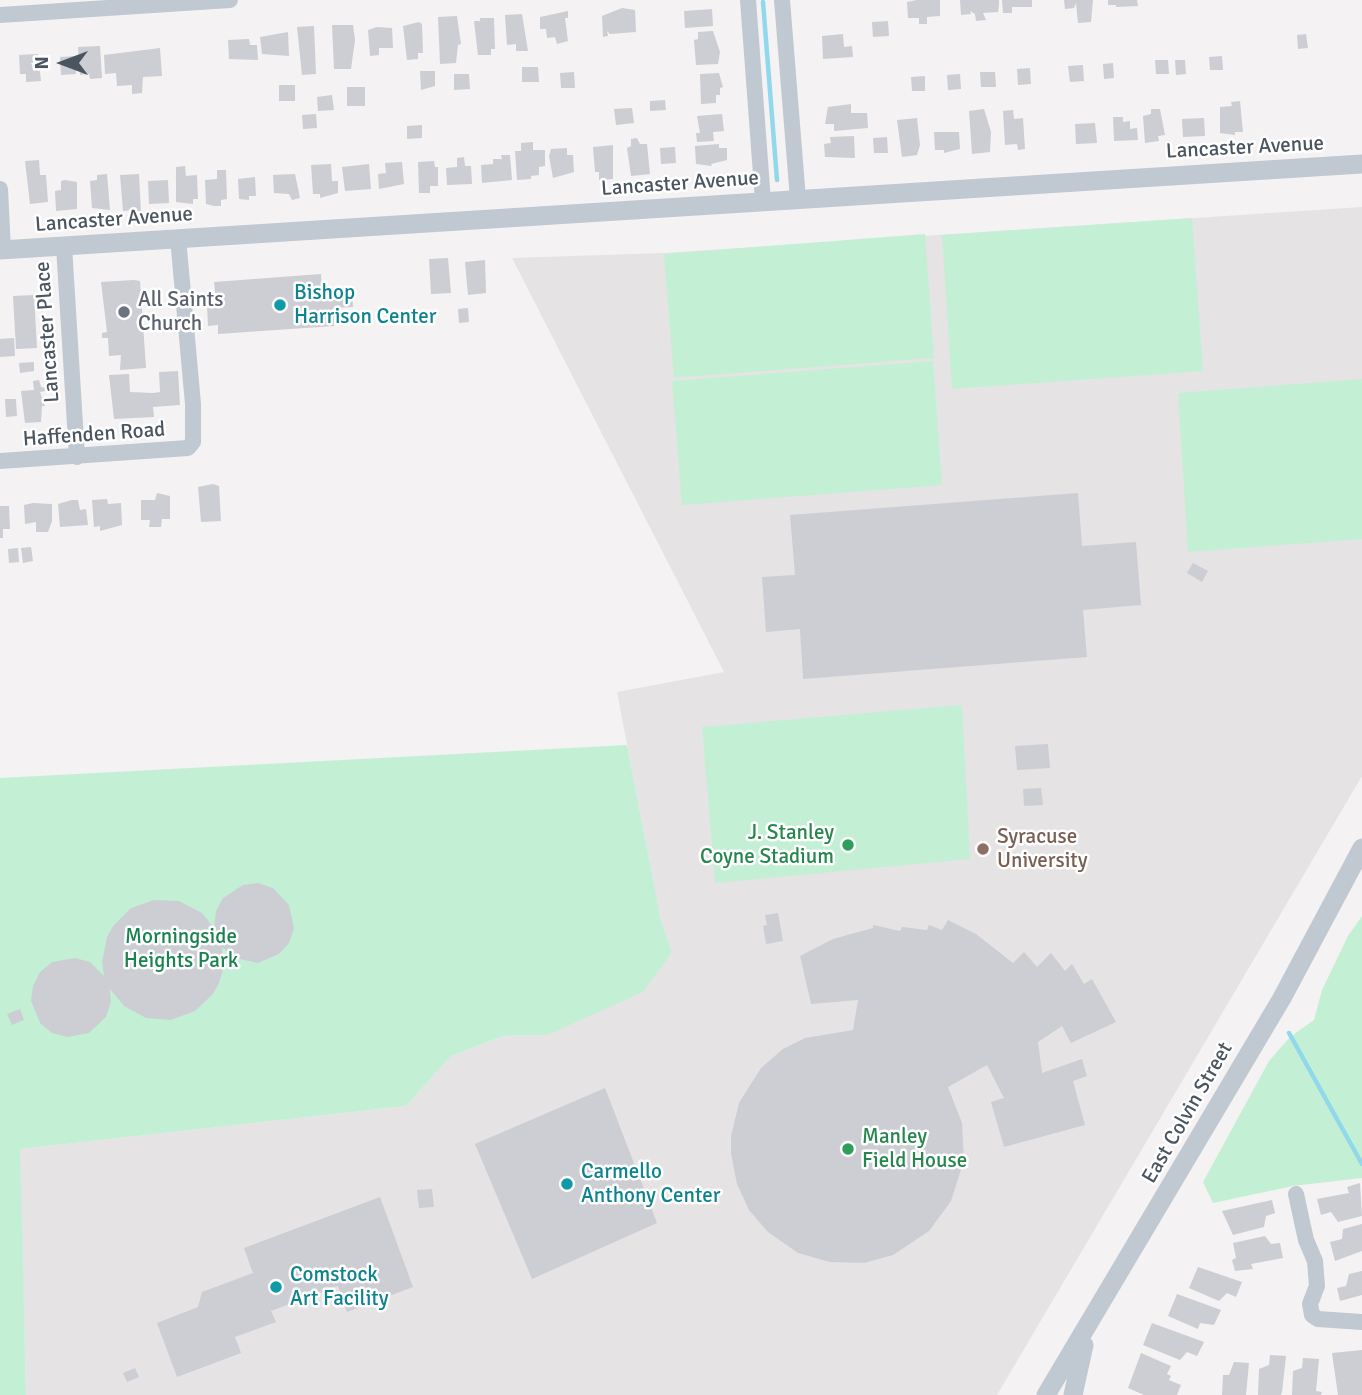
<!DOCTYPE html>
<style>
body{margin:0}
#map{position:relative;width:1362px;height:1395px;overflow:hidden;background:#f4f2f2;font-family:Signika,sans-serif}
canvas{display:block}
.north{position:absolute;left:28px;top:28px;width:70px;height:70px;-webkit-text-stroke:5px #fff;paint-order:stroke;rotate:270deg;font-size:19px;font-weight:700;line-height:28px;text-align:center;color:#4a5560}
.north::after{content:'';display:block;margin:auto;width:24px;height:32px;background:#4a5560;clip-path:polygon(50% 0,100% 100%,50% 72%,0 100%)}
</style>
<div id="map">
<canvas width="1362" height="1395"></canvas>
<div class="north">N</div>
</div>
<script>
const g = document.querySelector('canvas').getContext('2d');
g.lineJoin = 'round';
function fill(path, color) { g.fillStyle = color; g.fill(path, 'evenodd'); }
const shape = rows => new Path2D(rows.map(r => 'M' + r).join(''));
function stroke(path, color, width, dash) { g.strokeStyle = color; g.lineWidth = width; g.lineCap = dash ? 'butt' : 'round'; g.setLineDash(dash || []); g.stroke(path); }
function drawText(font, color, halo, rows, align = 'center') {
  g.font = font + ' Signika,sans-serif'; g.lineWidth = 5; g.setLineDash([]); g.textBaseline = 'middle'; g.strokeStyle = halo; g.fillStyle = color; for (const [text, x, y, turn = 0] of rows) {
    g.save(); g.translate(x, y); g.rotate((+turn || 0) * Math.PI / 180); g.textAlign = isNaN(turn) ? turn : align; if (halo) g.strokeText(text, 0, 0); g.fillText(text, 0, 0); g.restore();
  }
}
const education = shape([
 [1362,207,1362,776,997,1395,26,1395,19,1149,406,1106,451,1056,503,1036,547,1035,672,952,661,922,617,692,724,672,512,258,664,253]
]);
const green = shape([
 [1192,218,1203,371,952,389,942,235],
 [925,234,934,358,674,378,664,254],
 [933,361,942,485,682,505,672,381],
 [1362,379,1362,539,1188,552,1178,393],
 [962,705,970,859,715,883,702,727],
 [627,745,661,921,672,952,643,992,547,1035,503,1036,451,1056,406,1106,20,1149,26,1395,0,1395,0,778],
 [1362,916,1362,1178,1293,1186,1213,1203,1203,1182,1269,1061,1290,1037,1314,1020,1322,990,1348,936]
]);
const stream = shape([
 [763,2,777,180],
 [1289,1033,1362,1164]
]);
const building = shape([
 [917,0,940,0,940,16,927,17,927,24,919,24,919,18,908,18,907,2],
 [960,0,999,0,999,5,998,12,983,13,986,20,976,21,975,14,970,11,971,14,961,15],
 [1002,0,1032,0,1032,7,1012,7,1012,13,1003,13],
 [1064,0,1093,0,1091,22,1078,23,1076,3,1074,8,1065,9],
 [1108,0,1137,0,1138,6,1116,7,1116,5,1108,5],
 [622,8,635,10,636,32,610,34,607,31,608,36,603,37,602,16],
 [712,9,713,26,685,28,684,11],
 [568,11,568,18,565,18,568,41,557,44,555,37,547,38,546,29,540,29,540,17],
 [522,14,528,51,516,51,516,44,507,45,505,15],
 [457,16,461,44,458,45,456,63,440,64,438,17],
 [480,18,494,18,495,49,491,49,491,55,478,55,474,21,480,21],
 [888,21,889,36,873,37,872,22],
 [419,22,422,24,423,53,418,53,418,59,407,60,403,26],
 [332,25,353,25,355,40,351,69,334,69],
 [314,26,316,74,302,75,297,27],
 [377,27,392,28,393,48,379,48,379,55,370,56,368,30],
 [713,31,720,52,718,64,696,65,694,40,698,39,698,32],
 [288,32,289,56,262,54,260,37],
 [843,34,844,47,852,46,853,57,823,59,822,36],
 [1306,34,1308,48,1298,49,1297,35],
 [249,39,250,45,257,45,258,60,229,59,228,40],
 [100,46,102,78,90,79,89,74,80,75,78,47],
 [160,48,162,76,143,77,142,93,132,94,132,85,117,86,116,73,105,74,104,55],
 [38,54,41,81,26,82,26,74,20,74,19,55],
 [75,56,76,74,61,75,60,57],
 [1222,56,1223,70,1210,70,1209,57],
 [1155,60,1168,60,1169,74,1156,74],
 [1175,60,1185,60,1186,74,1176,75],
 [1113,63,1114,78,1104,79,1103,64],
 [1083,65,1084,81,1070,82,1068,66],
 [522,67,538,67,539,82,522,82],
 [1030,68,1031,84,1018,85,1017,69],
 [420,71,435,71,435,86,421,90],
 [574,72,575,88,561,88,560,73],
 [980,72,995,72,996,87,981,87],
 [719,73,723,87,720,88,720,95,716,95,716,103,701,104,700,74],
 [454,74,469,74,470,89,454,90],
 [960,74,961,89,948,90,947,75],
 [925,76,925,91,912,91,911,77],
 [279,85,295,85,295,101,279,101],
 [347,87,365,87,365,106,347,106],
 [332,95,334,110,318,111,317,97],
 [665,100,666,110,650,111,650,101],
 [1240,101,1243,132,1235,132,1235,135,1220,133,1220,107,1232,106,1231,102],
 [851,104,851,113,867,113,868,128,834,131,834,124,825,124,828,107],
 [632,108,634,123,616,125,614,109],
 [984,109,991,132,990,152,972,154,969,111],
 [1151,109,1160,109,1165,135,1158,136,1159,141,1145,143,1143,116,1151,114],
 [1013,110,1014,119,1023,118,1025,149,1018,150,1017,144,1005,145,1003,111],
 [316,114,317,128,303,129,302,115],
 [722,114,724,131,713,132,714,141,697,142,696,133,700,133,697,116],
 [1113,117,1123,117,1123,122,1130,121,1130,129,1137,128,1138,140,1114,141],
 [917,118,920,145,917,155,902,157,897,120],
 [1204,118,1205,136,1183,137,1182,119],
 [1095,123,1097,143,1076,144,1075,124],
 [422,125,422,138,407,139,407,126],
 [934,132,959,132,960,149,944,153,944,150,935,150],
 [854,136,855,158,825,157,824,144,831,143,830,137],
 [887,137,888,153,874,153,873,138],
 [637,138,640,144,647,144,650,174,631,176,627,148,631,146,631,139],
 [533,142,533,150,545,150,545,166,539,167,539,175,531,176,531,179,517,180,515,151,521,151,521,143],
 [719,144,719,148,727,148,727,160,711,164,712,166,696,164,695,146],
 [613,145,613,179,599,180,599,172,595,172,593,147],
 [675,147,676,163,661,164,660,148],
 [567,148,567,155,573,155,574,172,553,178,549,156,551,149],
 [501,155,510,155,512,180,482,183,481,165,493,164,493,159,502,159],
 [464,157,465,166,471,166,472,184,447,185,446,168,457,167,457,158],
 [39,160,40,175,46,175,48,202,30,204,25,161],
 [434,161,435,167,438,167,438,186,430,186,430,193,419,193,418,162],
 [402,162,404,184,379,189,378,174,386,173,385,163],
 [331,164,332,181,338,181,338,193,320,198,320,194,313,194,311,165],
 [369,164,371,189,345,191,342,167],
 [185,166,186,176,197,175,198,199,193,199,193,204,176,202,176,167],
 [217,170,226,170,227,199,221,200,221,206,214,206,206,204,205,180,217,179],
 [107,174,110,210,92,208,90,181,97,180,97,175],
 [139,174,141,213,137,213,136,210,123,211,120,175],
 [295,174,300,198,292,200,289,194,274,193,273,175],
 [255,177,256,196,249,196,249,200,239,199,238,179],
 [65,180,77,182,77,209,56,211,55,191,61,190,61,181],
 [168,180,169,203,149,204,148,181],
 [448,258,451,293,431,294,429,259],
 [485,260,486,293,468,295,465,262],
 [321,274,322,289,352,287,353,307,333,308,334,326,218,334,218,325,208,326,207,303,216,302,214,282],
 [134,280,140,281,146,368,120,370,121,355,109,356,108,338,102,338,102,333,107,332,101,282],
 [34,295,37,348,16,349,13,296],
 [468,308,469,322,459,323,458,309],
 [14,338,15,356,0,357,0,339],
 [34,362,34,371,20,373,19,363],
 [178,371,180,405,153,407,154,417,114,419,109,375,129,374,130,392,153,393,160,392,159,372],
 [39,380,41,387,45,388,45,391,40,392,45,406,42,406,41,422,25,423,21,391,34,390,33,381],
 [5,399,16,399,17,416,6,417],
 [213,484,219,486,221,521,201,522,198,487],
 [157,493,170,496,170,519,162,519,161,527,149,527,150,520,141,520,141,500,155,500],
 [1078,493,1082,546,1136,542,1141,605,1083,610,1087,657,803,679,800,629,766,632,762,577,795,575,790,515],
 [107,499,108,504,121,503,122,525,100,531,100,526,94,527,92,500],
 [72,500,78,500,80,510,86,509,88,525,60,527,58,504],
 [33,503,52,504,52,521,48,532,36,532,36,522,25,524,24,505],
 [0,506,9,506,10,529,3,529,3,538,0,538],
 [31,547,33,561,23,563,21,548],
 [18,548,19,562,9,563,8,549],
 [1193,563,1208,571,1202,582,1187,573],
 [1048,744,1050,768,1017,770,1015,746],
 [1041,788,1043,805,1024,806,1023,789],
 [258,883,273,888,289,905,294,928,289,943,279,954,258,963,235,958,222,947,223,970,219,983,213,994,195,1011,171,1020,146,1018,124,1006,110,989,111,1002,106,1017,89,1033,67,1037,52,1033,40,1023,31,1001,33,986,40,972,52,962,75,958,90,962,104,976,102,962,107,937,113,926,131,908,154,900,179,901,202,913,214,928,216,911,223,898,243,885],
 [778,913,783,941,766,944,763,926,767,925,765,915],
 [948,920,976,934,1013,963,1024,952,1037,967,1051,953,1065,971,1072,964,1084,984,1092,979,1116,1022,1071,1043,1062,1026,1038,1042,1042,1073,1082,1059,1087,1076,1073,1081,1085,1125,1004,1147,991,1102,1004,1098,987,1065,948,1087,962,1123,964,1160,951,1201,929,1231,893,1255,864,1263,830,1262,798,1253,768,1232,749,1210,737,1184,731,1153,731,1136,739,1103,761,1068,783,1049,805,1038,853,1030,858,1000,811,1004,800,956,833,939,873,928,873,925,900,931,902,927,927,930,929,925,942,930],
 [20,1009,24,1020,12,1025,7,1014],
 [605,1088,657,1223,532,1279,475,1144],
 [1360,1183,1362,1216,1338,1222,1331,1212,1321,1215,1317,1199,1349,1193,1347,1187],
 [432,1189,434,1207,419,1208,417,1190],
 [380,1197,413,1287,347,1312,338,1286,271,1311,276,1322,235,1337,241,1353,177,1377,157,1323,198,1307,202,1292,253,1273,244,1248],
 [1272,1200,1275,1213,1266,1216,1264,1227,1233,1235,1222,1211],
 [1362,1224,1362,1251,1335,1261,1330,1242,1342,1239,1343,1229],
 [1265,1236,1271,1244,1280,1243,1283,1258,1251,1264,1253,1269,1235,1271,1232,1260,1236,1258,1233,1243],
 [1198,1267,1242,1282,1236,1297,1227,1293,1219,1301,1189,1288],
 [1362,1271,1362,1295,1340,1301,1337,1288,1346,1286,1349,1274],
 [1177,1294,1221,1310,1214,1325,1200,1323,1198,1329,1168,1316],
 [1152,1323,1204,1342,1197,1356,1187,1352,1180,1360,1143,1345],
 [1362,1350,1362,1395,1338,1395,1332,1353],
 [1141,1353,1171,1366,1167,1374,1171,1376,1169,1380,1181,1385,1177,1395,1144,1395,1128,1388],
 [1270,1355,1286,1356,1282,1392,1281,1395,1258,1395,1259,1369,1269,1365],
 [1303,1358,1319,1359,1316,1391,1322,1392,1321,1395,1292,1395,1293,1371,1302,1368],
 [1234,1362,1249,1363,1246,1395,1222,1395,1223,1375,1229,1375],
 [135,1368,139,1377,127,1382,123,1373]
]);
const minor = shape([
 [748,0,763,201],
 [782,0,798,199],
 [0,15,230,0],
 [0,189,3,250],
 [64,246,77,457],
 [0,461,188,448,193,442,193,404,178,238],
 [1296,1194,1306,1240,1315,1261,1317,1286,1310,1304,1312,1315,1318,1319,1362,1322]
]);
const tertiary = shape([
 [0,250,1362,164],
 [1046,1395,1282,998,1362,848],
 [1073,1395,1084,1345]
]);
const markers = [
 [280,305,7,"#0f9aa8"],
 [124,312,7,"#6b7280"],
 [848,845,7,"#2e9e5b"],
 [983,849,7,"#8d6e63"],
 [848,1149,7,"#2e9e5b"],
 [567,1184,7,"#0f9aa8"],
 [276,1287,7,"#0f9aa8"]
];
const streetNames = [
 ["Lancaster Avenue",1245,148,-3],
 ["Lancaster Avenue",680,184,-4],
 ["Lancaster Avenue",114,220,-4],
 ["Lancaster Place",48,332,-94],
 ["Haffenden Road",94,435,-4],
 ["East Colvin Street",1188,1113,-60]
];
const cultureNames = [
 ["Bishop",294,293],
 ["Harrison Center",294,317],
 ["Carmello",581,1172],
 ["Anthony Center",581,1196],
 ["Comstock",290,1275],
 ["Art Facility",290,1299]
];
const worshipNames = [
 ["All Saints",138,300],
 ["Church",138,324]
];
const leisureNames = [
 ["J. Stanley",834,833],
 ["Coyne Stadium",834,857],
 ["Manley",862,1137,"left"],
 ["Field House",862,1161,"left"]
];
const educationNames = [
 ["Syracuse",997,837],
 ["University",997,861]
];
const parkNames = [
 ["Morningside",181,937],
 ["Heights Park",181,961]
];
fill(education, '#e5e3e4');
fill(green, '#c3f0d4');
stroke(stream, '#91d8ec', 4.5);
fill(building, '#ccced4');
stroke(minor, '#c0c9d1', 16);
stroke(tertiary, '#c0c9d1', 19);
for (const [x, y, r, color] of markers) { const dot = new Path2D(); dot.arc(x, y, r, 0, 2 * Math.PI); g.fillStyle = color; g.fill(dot); stroke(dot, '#fff', 2.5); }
drawText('21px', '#4a5560', '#fff', streetNames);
drawText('21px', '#0d838f', '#fff', cultureNames, 'left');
drawText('21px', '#5b616d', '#fff', worshipNames, 'left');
drawText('21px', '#27864d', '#fff', leisureNames, 'right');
drawText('21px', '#785e54', '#fff', educationNames, 'left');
drawText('21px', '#19824f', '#fff', parkNames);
</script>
